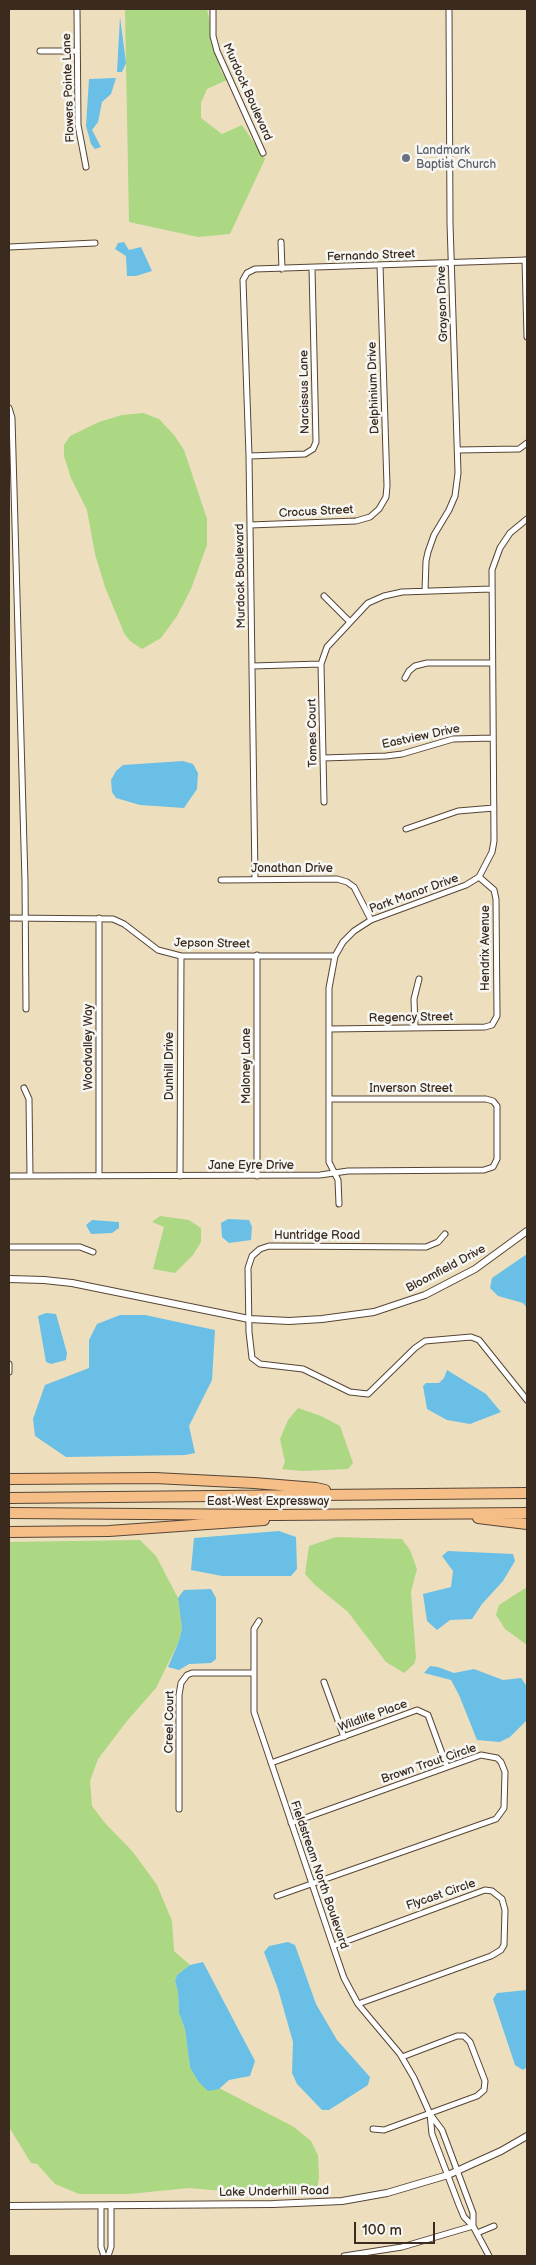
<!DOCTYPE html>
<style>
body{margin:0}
#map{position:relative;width:536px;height:2265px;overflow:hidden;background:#eddfbe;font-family:"Balsamiq Sans",sans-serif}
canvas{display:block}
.frame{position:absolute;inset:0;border:10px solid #3b2a1e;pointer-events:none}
.scale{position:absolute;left:354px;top:2222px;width:81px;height:22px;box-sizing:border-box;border:2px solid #3b2a1e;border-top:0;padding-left:6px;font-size:15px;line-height:18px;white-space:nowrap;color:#3b2a1e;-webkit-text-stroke:4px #f6f6f2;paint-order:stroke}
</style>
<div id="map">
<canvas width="536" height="2265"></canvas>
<div class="frame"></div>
<div class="scale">100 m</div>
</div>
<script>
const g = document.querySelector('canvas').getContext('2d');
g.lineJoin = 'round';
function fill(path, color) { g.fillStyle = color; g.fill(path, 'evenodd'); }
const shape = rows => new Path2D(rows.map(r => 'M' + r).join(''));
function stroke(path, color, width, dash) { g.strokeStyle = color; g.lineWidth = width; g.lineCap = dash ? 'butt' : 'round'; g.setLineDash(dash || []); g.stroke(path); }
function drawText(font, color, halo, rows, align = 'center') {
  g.font = font + ' "Balsamiq Sans",sans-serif'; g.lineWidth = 5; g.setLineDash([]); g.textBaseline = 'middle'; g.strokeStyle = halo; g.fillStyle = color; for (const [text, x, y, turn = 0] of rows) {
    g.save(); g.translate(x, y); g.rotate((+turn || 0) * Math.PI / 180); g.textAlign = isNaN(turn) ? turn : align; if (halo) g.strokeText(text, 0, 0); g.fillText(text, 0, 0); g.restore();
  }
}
const green = shape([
 [125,9,207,9,221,71,227,80,207,89,201,103,201,118,222,134,242,125,265,159,230,234,198,237,129,222],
 [143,413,159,419,174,435,184,450,207,519,207,545,191,589,177,616,161,638,142,649,130,641,124,633,105,587,95,554,87,510,71,478,64,456,64,445,70,436,99,422,122,415],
 [160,1216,189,1220,201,1228,201,1242,193,1255,175,1273,153,1269,164,1227,152,1222],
 [298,1408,321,1416,340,1426,353,1463,348,1469,302,1471,282,1469,285,1462,280,1439,288,1420],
 [336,1537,402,1539,410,1550,417,1569,411,1592,416,1658,414,1664,404,1673,386,1662,348,1612,315,1585,305,1574,309,1546],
 [140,1540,156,1556,178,1598,182,1628,179,1641,156,1688,127,1721,98,1759,90,1781,92,1806,105,1823,133,1852,157,1885,172,1921,174,1951,190,1965,177,1975,175,1981,178,1992,179,2013,185,2029,190,2067,219,2088,294,2127,311,2141,318,2155,319,2177,317,2189,223,2191,189,2188,129,2194,79,2194,55,2184,37,2164,31,2163,9,2127,9,1542],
 [527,1587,527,1645,505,1629,496,1615,499,1605]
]);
const water = shape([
 [120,17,126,63,122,72,117,72],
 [116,78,111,94,102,102,98,122,92,130,101,147,95,149,91,144,86,126,89,79],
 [124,242,129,250,141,247,152,271,136,276,127,276,126,256,115,249,118,243],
 [183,761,193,764,198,773,197,789,184,808,140,805,116,798,112,792,111,780,116,771,123,765],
 [228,1219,249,1220,252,1227,251,1240,229,1243,222,1237,221,1223],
 [92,1220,119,1222,119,1228,112,1233,91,1234,86,1225],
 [527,1254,527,1308,523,1303,498,1296,490,1288,492,1278],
 [46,1313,56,1314,67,1353,66,1360,51,1364,46,1362,38,1316],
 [120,1315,145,1315,215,1330,212,1380,189,1426,195,1453,185,1455,66,1457,35,1436,33,1419,45,1385,89,1368,89,1340,97,1324],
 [447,1370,486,1394,501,1412,470,1424,447,1420,427,1409,423,1386,426,1383,439,1383,444,1378],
 [279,1531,296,1537,297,1569,291,1576,222,1576,191,1570,194,1538],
 [448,1551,513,1554,515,1561,503,1581,482,1604,472,1619,450,1620,437,1630,427,1621,423,1594,451,1587,453,1571,442,1556],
 [211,1589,216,1598,216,1659,211,1663,189,1664,179,1670,168,1667,179,1641,182,1628,178,1598,184,1590],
 [430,1666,438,1667,454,1673,474,1669,503,1680,521,1678,526,1685,527,1720,510,1737,500,1742,477,1740,459,1695,451,1680,424,1673],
 [288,1942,295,1945,316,2004,337,2040,370,2077,368,2085,329,2110,322,2110,297,2084,292,2073,293,2042,278,1989,264,1952,269,1946],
 [203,1962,255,2061,250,2076,229,2080,219,2089,208,2091,198,2081,190,2067,185,2029,179,2013,178,1992,175,1981,177,1975,190,1965],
 [527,1990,527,2067,523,2070,515,2065,493,1999,497,1993]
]);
const minor = shape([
 [77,9,78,125,86,167],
 [213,9,213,36,217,51,263,153],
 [40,51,77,51],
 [281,242,282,269],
 [9,247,95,243],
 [525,260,527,337],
 [9,408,12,418,25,882,26,1009],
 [458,450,519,449,527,443],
 [249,456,305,454,313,449,316,442,312,268],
 [250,525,356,521,370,517,379,509,386,497,387,486,380,265],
 [425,591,426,561,428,552,434,535,449,510,455,496,458,473,450,223,449,9],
 [324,596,350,622],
 [252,666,321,664],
 [405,678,409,671,415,666,427,663,492,663],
 [323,758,386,756,402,754,453,739,493,738],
 [324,802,321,664,327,647,368,603,384,596,402,592,491,589],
 [406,829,458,811,494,808],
 [255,879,249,456,243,280,247,273,255,269,527,260],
 [221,880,337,879,347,882,354,887,371,920],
 [9,918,113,919,124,924,158,950,181,956,335,956],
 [415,1028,414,999,419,979],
 [329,1029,485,1027,492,1025,497,1016,496,899,494,890,479,877],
 [24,1088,29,1099,30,1176],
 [9,1176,320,1175,348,1171,484,1170,493,1167,497,1159,497,1106,493,1101,486,1099,329,1099],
 [99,1176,99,918],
 [180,1176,181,956],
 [257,1176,257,955],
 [339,1204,338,1180,329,1162,329,988,335,956,343,942,354,931,371,920,466,885,479,877,492,852,494,841,492,570,500,548,510,533,527,519],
 [445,1234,438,1242,426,1247,269,1246,260,1249,252,1256,248,1268,249,1332,252,1358,260,1364,303,1369,350,1392,368,1394,415,1348,425,1341,471,1337,479,1340,527,1400],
 [9,1247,80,1247,93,1252],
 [9,1364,9,1372],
 [259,1621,254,1629,254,1712,333,1946,344,1978,358,2004,400,2054,414,2078,430,2114],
 [324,1682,344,1737],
 [271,1763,417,1710,428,1715,447,1767],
 [179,1809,179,1695,181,1683,187,1675,192,1673,254,1673],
 [277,1896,496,1819,504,1808,505,1772,501,1762,497,1758,481,1755,291,1823],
 [333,1946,485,1890,492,1891,502,1899,505,1910,504,1945,501,1950,491,1956,358,2004],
 [430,2114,442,2130,473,2213,473,2226,464,2217,459,2205,432,2134,430,2114],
 [373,2129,384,2130,477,2096,484,2090,485,2081,470,2042,464,2036,457,2036,402,2057],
 [101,2206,101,2247,104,2256],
 [477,2233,494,2226],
 [108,2256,111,2247,111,2205],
 [344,2256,402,2247,473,2226,489,2256]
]);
const tertiary = shape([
 [9,1279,44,1280,72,1283,249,1319,289,1321,322,1319,374,1312,425,1295,475,1269,527,1231],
 [9,2206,273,2204,342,2201,387,2193,448,2175,501,2151,527,2136]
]);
const motorway = shape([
 [9,1479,155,1478,254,1483,316,1488,325,1490],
 [9,1498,527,1493],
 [9,1513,277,1515,527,1513],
 [478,1518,527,1524],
 [9,1532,109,1531,264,1520]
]);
const markers = [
 [406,158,5,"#6b7280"]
];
const streetNames = [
 ["Flowers Pointe Lane",69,88,-92],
 ["Murdock Boulevard",247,92,66],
 ["Fernando Street",371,256,-2],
 ["Grayson Drive",443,304,-92],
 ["Delphinium Drive",374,388,-92],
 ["Narcissus Lane",305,392,-91],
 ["Crocus Street",316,512,-3],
 ["Murdock Boulevard",241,576,-91],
 ["Tomes Court",313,733,-91],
 ["Eastview Drive",421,737,-12],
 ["Jonathan Drive",292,869],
 ["Park Manor Drive",414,894,-20],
 ["Jepson Street",212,944,1],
 ["Hendrix Avenue",486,948,-90],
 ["Regency Street",411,1018,-1],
 ["Woodvalley Way",89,1047,-90],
 ["Dunhill Drive",170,1066,-90],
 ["Maloney Lane",247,1066,-90],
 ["Inverson Street",411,1089],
 ["Jane Eyre Drive",251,1166],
 ["Huntridge Road",317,1236],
 ["Bloomfield Drive",446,1269,-28],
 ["East-West Expressway",268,1502],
 ["Wildlife Place",373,1716,-20],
 ["Creel Court",170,1722,-89],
 ["Brown Trout Circle",429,1764,-19],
 ["Fieldstream North Boulevard",319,1875,71],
 ["Flycast Circle",441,1895,-19],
 ["Lake Underhill Road",274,2192,-1]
];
const worshipNames = [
 ["Landmark",416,151],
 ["Baptist Church",416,165]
];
fill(green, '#acd783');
fill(water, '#69bfe6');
stroke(minor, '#564536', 7);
stroke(tertiary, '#564536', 8);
stroke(motorway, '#564536', 12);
stroke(minor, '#fff', 5);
stroke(tertiary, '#fff', 6);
stroke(motorway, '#f6be87', 10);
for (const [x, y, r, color] of markers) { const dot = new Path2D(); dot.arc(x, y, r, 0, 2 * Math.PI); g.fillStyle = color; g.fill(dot); stroke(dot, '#f6f6f2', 2); }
drawText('12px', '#3b2a1e', '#f6f6f2', streetNames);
drawText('12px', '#5b616d', '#f6f6f2', worshipNames, 'left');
</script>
